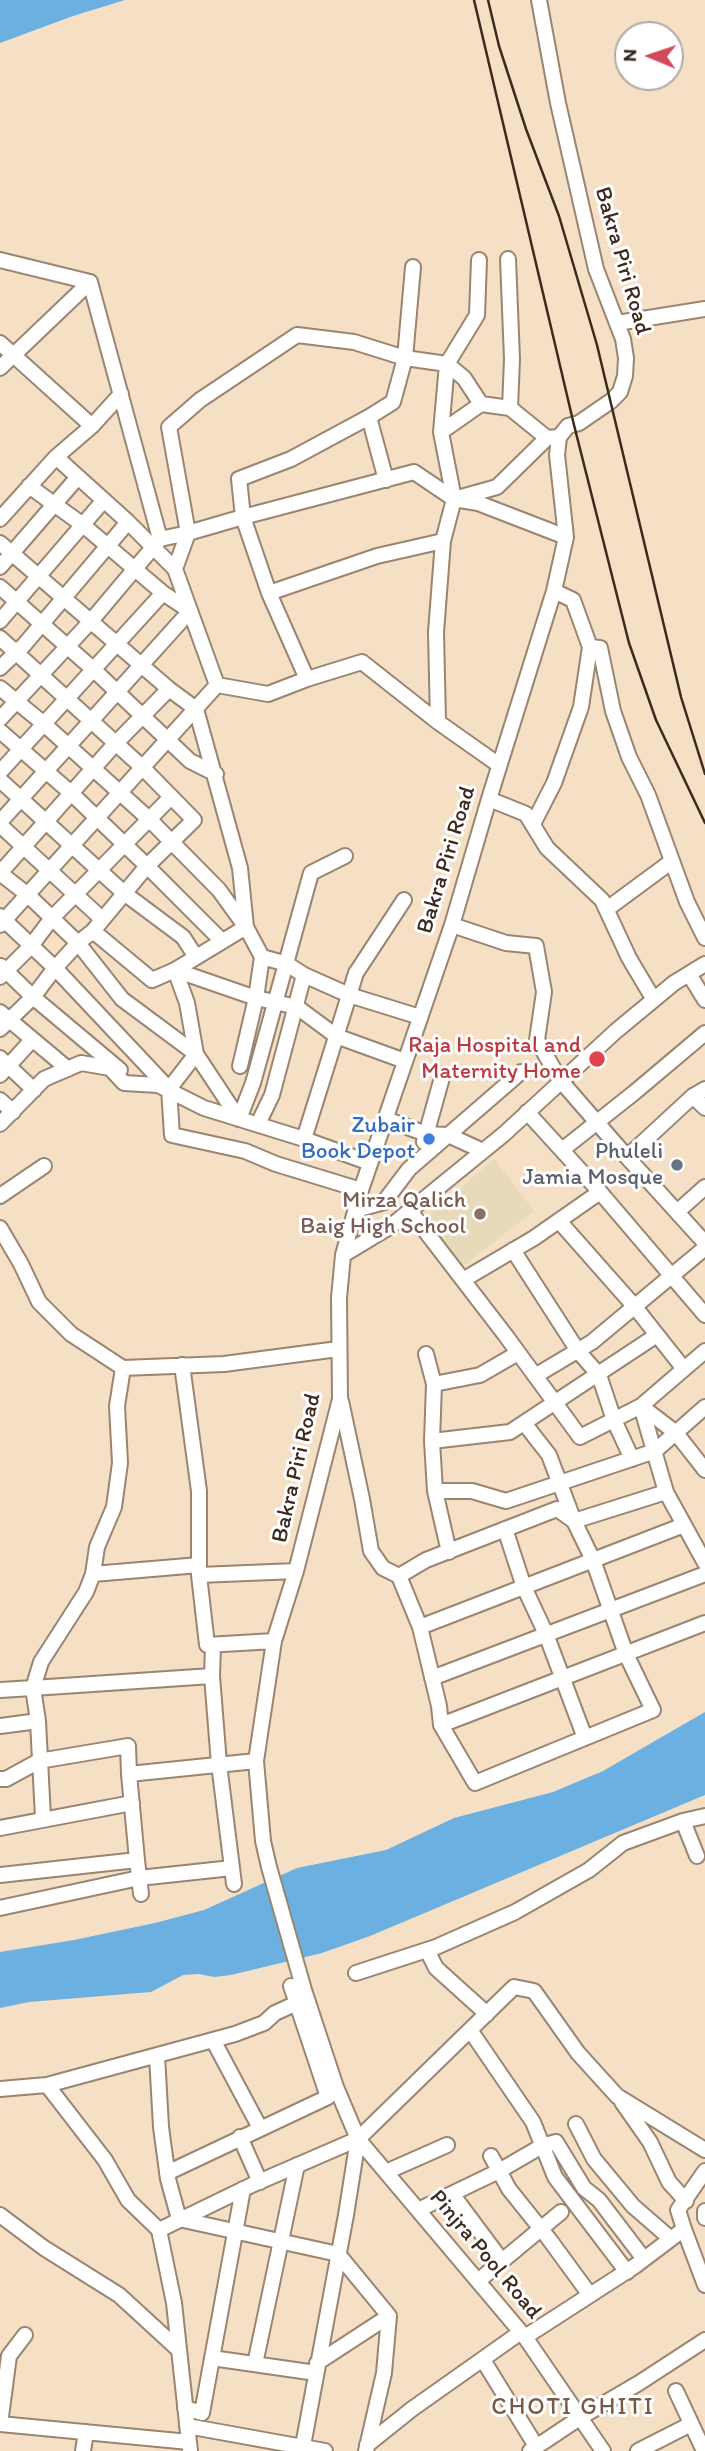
<!DOCTYPE html>
<style>
body{margin:0}
#map{position:relative;width:705px;height:2451px;overflow:hidden;background:#f5e0c5;font-family:Itim,sans-serif}
canvas{display:block}
.north{position:absolute;left:614px;top:21px;width:70px;height:70px;box-sizing:border-box;background:#fff;border:2px solid #b1aaa5;border-radius:50%;rotate:272deg;font-size:19px;font-weight:700;line-height:28px;text-align:center;color:#3b2a1e}
.north::after{content:'';display:block;margin:auto;width:24px;height:32px;background:#d1495b;clip-path:polygon(50% 0,100% 100%,50% 72%,0 100%)}
</style>
<div id="map">
<canvas width="705" height="2451"></canvas>
<div class="north">N</div>
</div>
<script>
const g = document.querySelector('canvas').getContext('2d');
g.lineJoin = 'round';
function fill(path, color) { g.fillStyle = color; g.fill(path, 'evenodd'); }
const shape = rows => new Path2D(rows.map(r => 'M' + r).join(''));
function stroke(path, color, width, dash) { g.strokeStyle = color; g.lineWidth = width; g.lineCap = dash ? 'butt' : 'round'; g.setLineDash(dash || []); g.stroke(path); }
function drawText(font, color, halo, rows, align = 'center') {
  g.font = font + ' Itim,sans-serif'; g.lineWidth = 6; g.setLineDash([]); g.textBaseline = 'middle'; g.strokeStyle = halo; g.fillStyle = color; for (const [text, x, y, turn = 0] of rows) {
    g.save(); g.translate(x, y); g.rotate((+turn || 0) * Math.PI / 180); g.textAlign = isNaN(turn) ? turn : align; if (halo) g.strokeText(text, 0, 0); g.fillText(text, 0, 0); g.restore();
  }
}
const built = shape([
 [494,1159,534,1211,463,1266,426,1218]
]);
const water = shape([
 [0,0,125,0,73,16,0,43],
 [705,1712,705,1795,370,1936,322,1953,231,1975,214,1977,199,1974,183,1975,151,1992,29,2002,0,2008,0,1952,74,1940,155,1923,204,1910,297,1868,386,1850,454,1818,553,1792,603,1771]
]);
const minor = shape([
 [539,0,558,103,596,269,623,339,626,358,625,376,620,392,611,401,579,423,568,426,559,437,557,455,566,537,554,591,489,799,452,925,361,1190,343,1255,339,1298,340,1399,296,1571,274,1641,256,1761,263,1841,269,1867,304,1990,336,2087,358,2139,525,2337,603,2451],
 [508,259,512,359,510,408],
 [0,260,90,282,160,539],
 [617,323,705,309],
 [0,343,92,426],
 [0,368,90,282],
 [369,417,393,402,405,358,447,364,464,378,481,404,510,408,547,438],
 [441,432,447,364,477,315,479,260],
 [56,457,128,522],
 [386,480,369,417,291,459,239,479,243,517,269,593,377,556,443,541],
 [454,499,441,432,481,404],
 [0,519,56,457,92,426,121,394],
 [0,543,169,689,196,709,240,868,246,927],
 [0,567,78,477],
 [175,569,188,533,169,427,200,400,297,335,354,342,405,358,413,267],
 [0,587,94,670,190,761,216,774],
 [554,591,573,600,590,647,600,648,613,711,629,757,648,795,687,902,705,938],
 [269,593,307,679],
 [0,621,104,500],
 [0,638,142,767,194,820,147,866,93,931,78,943,55,968,33,997,0,1029],
 [0,668,24,645,128,522,175,569,217,685,268,694,307,679,362,662,438,722],
 [0,688,44,724,149,819,219,890,245,926],
 [0,719,91,621,160,539,188,533,243,517,414,472,454,499,478,503,566,537],
 [0,731,71,793,147,866,222,941],
 [499,765,438,722,436,632,443,541,454,499,497,487,547,438,559,437],
 [0,772,163,593],
 [0,780,124,893,183,937,196,957],
 [489,799,526,814,547,848,602,900,629,958,654,1000],
 [0,822,190,611,163,593,83,525,29,486],
 [533,824,554,783,581,707,590,647],
 [0,825,102,919],
 [0,873,28,895,78,943,122,999,196,1054,239,1119],
 [0,873,115,744,169,689],
 [607,909,672,861],
 [0,916,55,968,169,1089,172,1135,245,1151,276,1164,361,1190],
 [0,925,217,685],
 [452,925,506,943,536,946,544,992,537,1040,560,1080,627,1157],
 [93,931,152,980,175,970,246,927,262,957,287,964,304,975,349,995,420,1017],
 [1,966,33,997,120,1070],
 [175,970,256,998,297,1007,336,1036,405,1061],
 [689,974,705,1000],
 [0,977,31,946,52,918,171,797],
 [0,1012,68,1069],
 [0,1058,34,1090],
 [240,1066,256,998,262,957],
 [0,1075,32,1040],
 [169,1089,196,1054,187,1003,175,970],
 [705,1089,693,1096,705,1108],
 [693,1096,627,1157,705,1243],
 [0,1100,13,1112],
 [239,1119,253,1083,311,873,345,856],
 [386,1119,426,1134,448,1135,483,1151],
 [0,1124,44,1079,81,1063,110,1068,124,1083,158,1085,204,1108,304,1139,370,1163],
 [258,1124,272,1095,304,975],
 [304,1139,356,973,404,900],
 [424,1142,443,1074],
 [562,1150,635,1092,705,1033],
 [600,1192,705,1315],
 [0,1196,44,1166],
 [356,1210,384,1202,409,1169,521,1072],
 [410,1211,506,1336,580,1437,641,1406,705,1351],
 [677,1212,705,1187],
 [559,1221,635,1307,684,1369],
 [0,1228,21,1264,39,1302,71,1334,123,1368],
 [513,1250,578,1351,599,1375,614,1420,632,1459],
 [343,1255,391,1226,504,1134,616,1031,674,983,705,964],
 [463,1280,534,1238,600,1192,527,1112],
 [426,1354,434,1384,432,1441,435,1491,449,1552],
 [182,1365,199,1491,199,1575,207,1645,274,1641],
 [535,1376,592,1342,705,1248],
 [434,1384,480,1375,518,1353],
 [341,1401,362,1499,371,1551,383,1568,399,1576,420,1627,439,1706,441,1725,475,1783,653,1710,626,1654,593,1560,574,1521,549,1455,524,1423],
 [641,1406,676,1433,705,1470],
 [641,1406,666,1492],
 [432,1441,510,1432,657,1335],
 [435,1491,472,1491,506,1501,655,1451,705,1407],
 [505,1529,524,1587,546,1634,585,1738],
 [93,1574,199,1565],
 [199,1575,296,1571],
 [399,1576,426,1560,557,1509,574,1521,666,1492,705,1563],
 [420,1627,684,1525],
 [212,1676,213,1645],
 [432,1678,705,1574],
 [0,1690,33,1688,38,1721,43,1818],
 [441,1725,705,1623],
 [0,1726,38,1721],
 [129,1774,137,1860],
 [0,1779,6,1779,39,1761,128,1746,129,1774,256,1761],
 [683,1821,697,1856],
 [0,1828,132,1803],
 [0,1875,137,1860,141,1894],
 [234,1884,219,1764,212,1676,33,1688,41,1662,86,1592,93,1574,97,1547,114,1507,120,1463,117,1406,123,1368,224,1364,338,1349],
 [0,1908,139,1878,232,1868],
 [427,1950,436,1968,487,2014],
 [356,1973,436,1947,515,1912,589,1870,623,1843,683,1821,705,1816],
 [470,2030,533,2122,555,2177,627,2272],
 [213,2040,260,2128],
 [157,2056,161,2127,168,2179,179,2219,338,2254,389,2316,384,2373,366,2451],
 [47,2085,235,2034,264,2023,275,2013,297,2003],
 [0,2089,47,2085,105,2160,128,2200,159,2230,174,2303,190,2451],
 [622,2102,650,2142,669,2182,686,2201],
 [576,2124,594,2159,633,2206,671,2239],
 [240,2137,260,2182],
 [491,2156,509,2189,549,2239,590,2295],
 [386,2172,447,2145],
 [167,2173,328,2097,291,1986],
 [452,2194,502,2261],
 [418,2210,499,2171,542,2146,556,2142,584,2188,599,2200,644,2259],
 [705,2211,705,2218],
 [0,2215,44,2248,119,2295,179,2350],
 [684,2229,705,2285],
 [159,2230,254,2184,358,2139,514,1987,534,1991,578,2053,617,2096,705,2150],
 [478,2281,561,2212],
 [525,2337,635,2266,684,2229,678,2210,705,2171],
 [212,2358,316,2373],
 [483,2360,536,2446],
 [317,2363,389,2316],
 [255,2364,297,2165],
 [676,2391,704,2451],
 [185,2408,202,2413,243,2189],
 [0,2424,189,2442],
 [0,2424,9,2356,25,2335],
 [187,2426,325,2451],
 [367,2445,412,2409,521,2332],
 [83,2451,86,2432],
 [302,2451,346,2215,358,2139],
 [530,2451,581,2417,639,2383,705,2340],
 [638,2451,691,2424]
]);
const rail = shape([
 [474,0,574,425,629,643,656,720,705,823],
 [488,0,499,46,526,129,559,216,597,345,681,697,705,774]
]);
const markers = [
 [597,1059,9,"#e0444e"],
 [429,1139,7,"#3f7fe0"],
 [677,1165,7,"#6b7280"],
 [480,1214,7,"#8d6e63"]
];
const streetNames = [
 ["Bakra Piri Road",622,261,74],
 ["Bakra Piri Road",447,860,-73],
 ["Bakra Piri Road",297,1468,-77],
 ["Pinjra Pool Road",485,2255,50]
];
const healthNames = [
 ["Raja Hospital and",581,1046],
 ["Maternity Home",581,1072]
];
const shopNames = [
 ["Zubair",415,1126],
 ["Book Depot",415,1152]
];
const worshipNames = [
 ["Phuleli",663,1152],
 ["Jamia Mosque",663,1178]
];
const educationNames = [
 ["Mirza Qalich",466,1201],
 ["Baig High School",466,1227]
];
const neighbourhoodNames = [
 ["CHOTI GHITI",573,2408]
];
fill(built, '#e6daba');
fill(water, '#6bb0e1');
stroke(minor, '#988572', 18);
stroke(minor, '#fff', 14);
stroke(rail, '#3b2a1e', 2.5);
for (const [x, y, r, color] of markers) { const dot = new Path2D(); dot.arc(x, y, r, 0, 2 * Math.PI); g.fillStyle = color; g.fill(dot); stroke(dot, '#fff', 2.5); }
drawText('23px', '#3b2a1e', '#fff', streetNames);
drawText('23px', '#be3a42', '#fff', healthNames, 'right');
drawText('23px', '#366cbe', '#fff', shopNames, 'right');
drawText('23px', '#5b616d', '#fff', worshipNames, 'right');
drawText('23px', '#785e54', '#fff', educationNames, 'right');
g.letterSpacing = '2px';
drawText('24px', '#775b46', '#fff', neighbourhoodNames);
g.letterSpacing = '0px';
</script>
